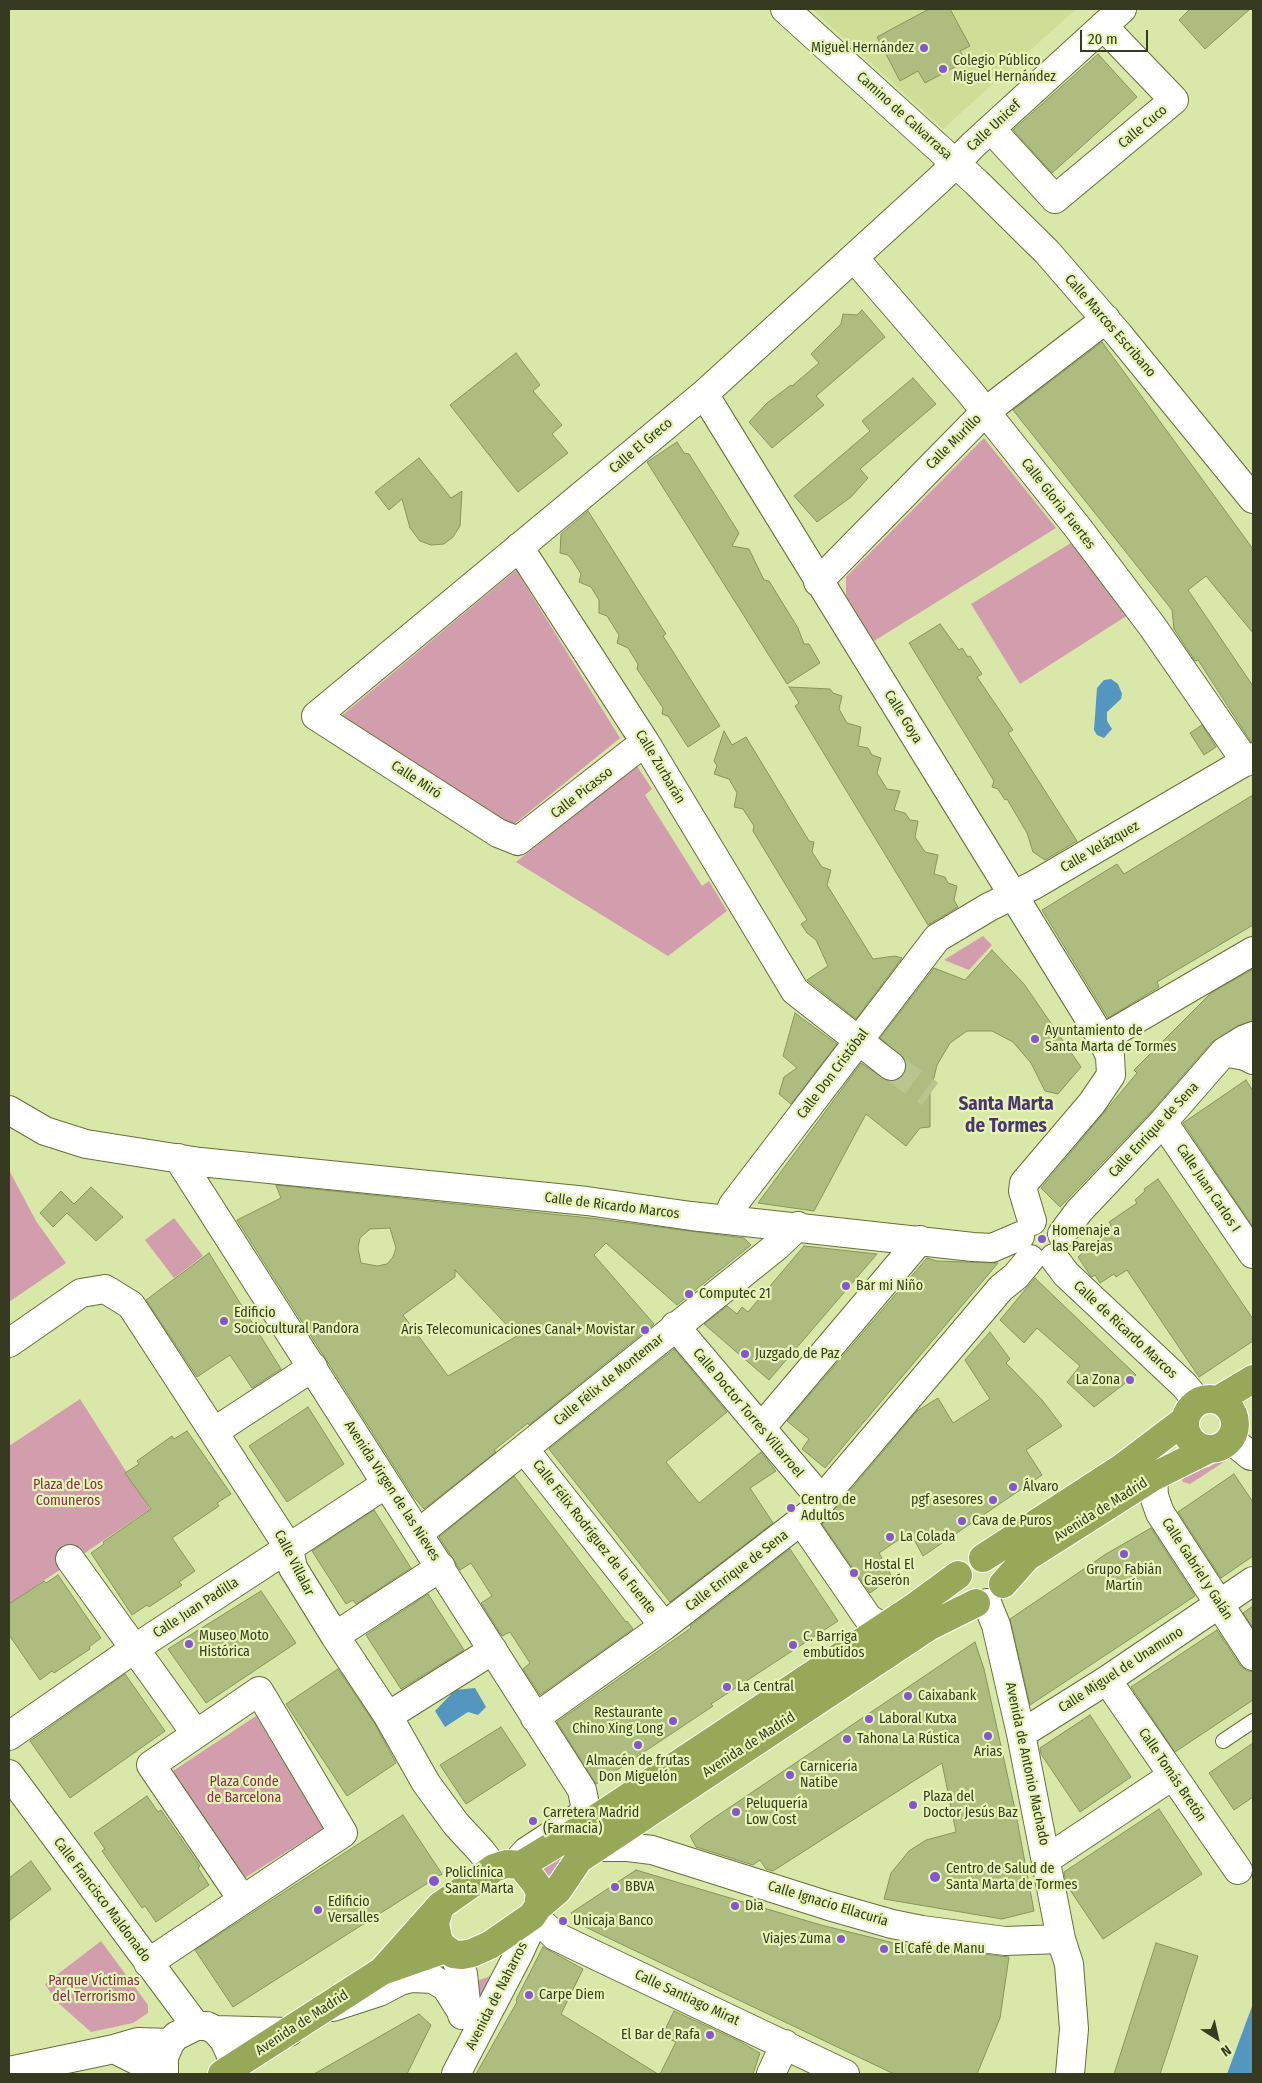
<!DOCTYPE html>
<meta charset="utf-8">
<style>
body{margin:0}
#map{position:relative;width:1262px;height:2083px;overflow:hidden;background:#d9e8a9;font-family:"Fira Sans Condensed",sans-serif}
canvas{display:block}
.frame{position:absolute;inset:0;border:10px solid #353a21;pointer-events:none}
.north{position:absolute;left:1192px;top:2013px;width:50px;height:50px;-webkit-text-stroke:4px #e6f5b6;paint-order:stroke;rotate:145deg;font-size:14px;font-weight:700;line-height:20px;text-align:center;color:#353a21}
.north::after{content:'';display:block;margin:auto;width:18px;height:22px;background:#353a21;clip-path:polygon(50% 0,100% 100%,50% 72%,0 100%)}
.scale{position:absolute;left:1080px;top:30px;width:68px;height:22px;box-sizing:border-box;border:2px solid #353a21;border-top:0;padding-left:6px;font-size:15px;line-height:18px;white-space:nowrap;color:#353a21;-webkit-text-stroke:4px #e6f5b6;paint-order:stroke}
</style>
<div id="map">
<canvas width="1262" height="2083"></canvas>
<div class="frame"></div>
<div class="north">N</div>
<div class="scale">20 m</div>
</div>
<script>
const g = document.querySelector('canvas').getContext('2d');
g.lineJoin = 'round';
function fill(path, color) { g.fillStyle = color; g.fill(path, 'evenodd'); }
const shape = rows => new Path2D(rows.map(r => 'M' + r).join(''));
function stroke(path, color, width, dash) { g.strokeStyle = color; g.lineWidth = width; g.lineCap = dash ? 'butt' : 'round'; g.setLineDash(dash || []); g.stroke(path); }
function drawText(font, color, halo, rows, align = 'center') {
  g.font = font + ' "Fira Sans Condensed",sans-serif'; g.lineWidth = 4.5; g.setLineDash([]); g.textBaseline = 'middle'; g.strokeStyle = halo; g.fillStyle = color; for (const [text, x, y, turn = 0] of rows) {
    g.save(); g.translate(x, y); g.rotate((+turn || 0) * Math.PI / 180); g.textAlign = isNaN(turn) ? turn : align; if (halo) g.strokeText(text, 0, 0); g.fillText(text, 0, 0); g.restore();
  }
}
const built = shape([
 [812,9,1076,9,943,129]
]);
const green = shape([
 [984,438,1056,528,874,641,846,595,846,577],
 [1071,543,1128,615,1020,684,971,604],
 [516,570,620,738,513,825,339,718],
 [637,766,652,789,645,795,702,886,709,881,727,911,668,956,516,862],
 [983,936,992,945,969,970,944,960],
 [9,1170,36,1221,66,1263,9,1302],
 [174,1218,203,1256,174,1278,145,1240],
 [80,1399,150,1509,9,1604,9,1446],
 [1232,1453,1233,1456,1190,1484,1183,1482,1177,1473,1209,1467],
 [256,1716,324,1828,243,1879,173,1771],
 [585,1835,549,1880,538,1866],
 [101,1941,148,2005,148,2013,133,2023,91,2032,56,2001,45,1984],
 [496,1974,472,2023,474,1982]
]);
const water = shape([
 [1111,679,1118,684,1122,694,1121,699,1107,712,1107,721,1112,729,1104,738,1097,735,1094,730,1097,688,1104,680],
 [475,1688,486,1707,478,1715,468,1712,445,1727,435,1711,455,1690],
 [1253,2004,1253,2074,1227,2074,1251,2009]
]);
const building = shape([
 [929,9,950,9,970,46,960,51,966,61,925,83,918,71,900,81,877,37,929,9],
 [1190,9,1250,9,1205,49,1179,20,1190,9],
 [1098,54,1137,97,1052,173,1013,130,1098,54],
 [862,310,885,337,816,396,824,405,772,448,749,422,767,403,791,385,792,386,819,363,811,354,841,324,843,314,857,315,862,310],
 [1102,342,1253,549,1253,633,1206,576,1188,590,1253,686,1253,741,1251,742,1198,660,1195,661,1174,629,1172,610,1013,410,1102,342],
 [516,353,540,385,533,391,562,425,552,434,568,453,518,492,450,405,516,353],
 [913,378,936,404,860,469,868,478,851,497,817,522,794,496,870,431,862,421,913,378],
 [677,442,684,453,689,454,739,533,732,546,749,549,764,580,769,581,798,628,804,644,809,644,820,663,787,684,647,462,677,442],
 [419,458,451,498,462,491,460,526,453,537,444,544,431,545,420,541,410,528,402,499,389,510,375,492,419,458],
 [588,511,666,634,663,636,720,726,688,747,668,716,662,714,663,708,637,669,638,664,628,648,617,643,619,635,607,616,599,613,599,600,591,587,579,582,581,574,573,561,568,555,560,553,561,534,588,511],
 [940,624,959,650,962,648,968,657,970,656,982,674,977,677,1013,730,1008,733,1077,841,1045,860,1033,852,1027,833,1007,799,1005,800,998,789,992,787,994,781,909,643,940,624],
 [789,687,830,689,833,693,842,696,839,709,847,723,861,727,858,746,868,748,872,755,881,758,877,773,887,789,900,791,894,810,905,813,910,820,918,821,915,837,925,852,938,855,934,874,945,877,948,883,957,886,954,900,958,907,928,925,795,706,799,703,789,687],
 [1202,725,1216,747,1204,755,1190,733,1202,725],
 [724,731,732,745,746,737,809,841,814,842,812,852,822,867,831,870,827,885,873,959,895,956,902,958,856,1019,807,980,828,966,816,940,807,933,801,924,807,920,753,831,754,826,743,809,734,807,737,793,729,779,714,774,717,766,714,761,724,731],
 [1253,795,1253,925,1157,982,1159,987,1108,1018,1042,910,1117,864,1124,874,1253,795],
 [992,950,1024,984,1081,1067,1058,1094,1045,1091,1031,1063,1013,1042,992,1031,967,1031,950,1043,937,1065,930,1094,930,1127,920,1128,906,1146,866,1114,814,1211,758,1203,861,1063,888,1081,897,1080,904,1075,906,1068,905,1060,880,1038,934,968,965,980,992,950],
 [1253,969,1253,1021,1237,1026,1212,1042,1151,1112,1060,1207,1041,1188,1137,1073,1134,1070,1211,993,1253,969],
 [795,1013,837,1044,791,1104,779,1094,784,1077,797,1068,783,1056,795,1013],
 [1246,1080,1253,1091,1253,1227,1183,1123,1246,1080],
 [1158,1179,1253,1319,1253,1341,1199,1377,1127,1270,1116,1277,1114,1274,1100,1283,1095,1275,1092,1277,1090,1275,1078,1257,1099,1238,1098,1235,1111,1225,1109,1222,1137,1203,1135,1200,1145,1191,1144,1189,1158,1179],
 [276,1185,590,1218,744,1238,751,1245,677,1305,606,1243,594,1255,654,1324,529,1425,528,1423,499,1446,494,1450,496,1452,424,1509,413,1496,237,1220,281,1198,276,1185],
 [390,1228,396,1248,393,1257,387,1264,377,1266,361,1263,358,1248,360,1238,370,1229,390,1228],
 [455,1270,517,1336,448,1376,403,1315,455,1277,455,1270],
 [91,1187,123,1217,96,1241,67,1213,53,1227,40,1213,61,1191,74,1204,91,1187],
 [804,1246,877,1254,769,1380,704,1324,727,1306,737,1314,742,1307,748,1312,804,1246],
 [209,1253,281,1369,252,1388,230,1355,197,1377,146,1300,209,1253],
 [927,1258,937,1261,998,1263,825,1468,802,1449,809,1439,787,1421,927,1258],
 [1035,1278,1136,1375,1094,1407,1067,1382,1080,1366,1037,1328,1024,1343,1000,1320,1035,1278],
 [990,1332,1010,1359,1006,1363,1042,1400,1062,1426,1026,1450,1042,1475,923,1556,910,1532,879,1553,892,1577,870,1593,822,1524,917,1411,938,1398,953,1423,990,1399,965,1360,990,1332],
 [674,1349,727,1412,666,1462,699,1503,761,1452,776,1471,750,1488,773,1523,670,1602,549,1449,674,1349],
 [308,1407,344,1464,287,1502,249,1446,308,1407],
 [187,1431,231,1494,217,1503,219,1506,172,1538,195,1571,179,1582,182,1585,149,1607,147,1605,132,1615,91,1553,104,1544,103,1542,151,1509,125,1473,139,1464,137,1461,172,1436,174,1439,187,1431],
 [1234,1474,1253,1502,1253,1556,1221,1578,1178,1512,1234,1474],
 [514,1476,626,1622,627,1621,633,1629,540,1695,523,1669,530,1663,510,1632,502,1636,481,1603,492,1596,471,1563,460,1570,439,1537,514,1476],
 [374,1510,411,1568,356,1604,353,1600,346,1604,312,1551,374,1510],
 [1151,1528,1195,1596,1030,1705,1010,1619,1106,1554,1151,1528],
 [790,1549,838,1621,711,1704,713,1706,596,1784,557,1722,691,1628,690,1626,790,1549],
 [58,1575,101,1638,89,1647,90,1649,54,1673,52,1671,40,1680,9,1635,9,1604,44,1581,46,1583,58,1575],
 [261,1591,296,1643,206,1703,168,1649,261,1591],
 [428,1594,464,1650,401,1689,366,1635,428,1594],
 [1253,1606,1253,1628,1243,1613,1253,1606],
 [1217,1630,1240,1665,1246,1670,1253,1672,1253,1700,1175,1752,1131,1687,1217,1630],
 [975,1642,984,1669,1016,1814,1034,1911,1002,1919,884,1899,891,1873,909,1851,926,1840,956,1832,942,1763,773,1871,766,1869,760,1860,753,1865,696,1847,690,1836,705,1824,975,1642],
 [338,1669,375,1724,396,1763,347,1796,286,1704,338,1669],
 [125,1674,165,1731,70,1798,30,1741,125,1674],
 [1090,1715,1131,1777,1080,1812,1041,1754,1040,1748,1090,1715],
 [501,1727,526,1765,466,1804,440,1765,501,1727],
 [1253,1743,1253,1797,1234,1810,1209,1773,1253,1743],
 [147,1796,158,1812,161,1810,195,1859,200,1866,198,1868,209,1885,156,1922,145,1906,142,1908,128,1888,102,1851,105,1849,94,1833,147,1796],
 [1159,1809,1202,1874,1103,1939,1066,1884,1064,1872,1159,1809],
 [403,1815,442,1874,233,2007,195,1950,403,1815],
 [31,1861,51,1889,9,1921,9,1878,31,1861],
 [636,1870,821,1925,898,1944,1009,1957,1000,2018,977,2074,894,2074,579,1924,571,1913,636,1870],
 [1156,1943,1198,1956,1173,2035,1160,2074,1114,2074,1156,1943],
 [543,1947,583,1969,561,2014,658,2074,476,2074,517,2002,516,2000,543,1947],
 [674,2011,739,2041,760,2053,753,2074,660,2074,676,2042,662,2036,674,2011],
 [419,2014,431,2025,407,2074,314,2074,419,2014]
]);
const streetTunnel = shape([
 [891,1066,930,1094]
]);
const lane = shape([
 [1223,1741,1253,1721],
 [506,1864,522,1846,583,1806]
]);
const street = shape([
 [785,9,976,182,1047,252,1119,335,1253,499],
 [991,129,1055,199,1174,100,1103,26],
 [854,258,969,391,1078,528,1152,626,1246,762],
 [704,394,1102,1039,1110,1056,1111,1075,1092,1103,1024,1183,1023,1191,1032,1221],
 [519,547,645,742,795,991,891,1066],
 [818,582,985,412,1106,319],
 [645,742,518,841,498,833,316,716,704,394,941,178,973,145,1122,9],
 [1102,1039,1253,951],
 [1224,1052,1245,1056,1253,1060],
 [9,1110,45,1131,86,1144,200,1162,587,1201,691,1216,973,1247,992,1248,1020,1236],
 [1163,1122,1253,1254],
 [178,1158,582,1790,585,1805,579,1830],
 [727,1219,733,1205,937,938,989,907,1034,885,1253,757],
 [1062,1234,1079,1211,1163,1122,1224,1052,1245,1039,1253,1036],
 [1054,1258,1066,1274,1184,1385,1198,1402],
 [675,1326,822,1500],
 [9,1343,81,1293,105,1289,131,1305,289,1548,293,1568,335,1636,388,1716,426,1783,456,1824,481,1851,494,1868],
 [761,1428,920,1240],
 [215,1431,313,1367],
 [1230,1439,1251,1456,1253,1454],
 [524,1449,664,1626],
 [1153,1477,1154,1496,1160,1513,1253,1656],
 [802,1522,868,1618,883,1628],
 [419,1533,777,1246,798,1226],
 [70,1559,196,1734],
 [987,1603,996,1625,1021,1734,1061,1939,1069,1964,1074,2029,1070,2074],
 [335,1636,441,1567],
 [1107,1680,1238,1870],
 [388,1716,493,1650],
 [535,1718,664,1626,815,1510,834,1485,1001,1288,1016,1276,1030,1259],
 [1021,1734,1107,1680,1253,1581],
 [9,1736,134,1649,386,1484],
 [9,1774,196,2026],
 [598,1847,628,1847,652,1850,829,1906,892,1924,922,1930,1005,1941,1061,1939],
 [1047,1859,1172,1776],
 [533,1915,555,1936,845,2074],
 [453,1954,463,1974,466,2002,462,2015],
 [148,1963,343,1833,259,1691,151,1765,242,1899],
 [333,2007,379,1992,400,1981,412,1978,433,1979,446,1987,463,2014],
 [215,2030,289,2032],
 [114,2049,164,2074,164,2057,170,2043,176,2036,196,2026,207,2026,215,2030,224,2040,236,2066],
 [9,2071,114,2049,138,2042,170,2043],
 [456,2074,519,1953,530,1929,532,1916],
 [771,2074,785,2044]
]);
const highway = shape([
 '1185 1424a25 25 0 1 1 50 0a25 25 0 1 1-50 0Z',
 [1218,1400,1253,1379],
 [983,1558,1123,1467,1185,1420],
 [1003,1584,1027,1557,1153,1477,1209,1449],
 [521,1865,579,1830,913,1608,958,1575],
 [538,1907,558,1890,579,1859,928,1627,976,1603],
 [382,1971,440,1906,494,1868,506,1864,521,1865,536,1884,540,1893,538,1907,532,1916,490,1945,472,1953,462,1955,453,1954,442,1946,438,1939,435,1923,440,1906],
 [222,2074,382,1971,445,1949]
]);
const markers = [
 [924,48,5,"#8656cf"],
 [943,69,5,"#8656cf"],
 [1035,1039,5,"#8656cf"],
 [1042,1239,5,"#8656cf"],
 [846,1286,5,"#8656cf"],
 [689,1294,5,"#8656cf"],
 [224,1321,5,"#8656cf"],
 [645,1330,5,"#8656cf"],
 [745,1354,5,"#8656cf"],
 [1130,1380,5,"#8656cf"],
 [1013,1487,5,"#8656cf"],
 [993,1500,5,"#8656cf"],
 [791,1508,5,"#8656cf"],
 [962,1521,5,"#8656cf"],
 [890,1537,5,"#8656cf"],
 [1124,1554,5,"#8656cf"],
 [854,1573,5,"#8656cf"],
 [189,1644,5,"#8656cf"],
 [793,1645,5,"#8656cf"],
 [727,1687,5,"#8656cf"],
 [908,1696,5,"#8656cf"],
 [869,1719,5,"#8656cf"],
 [673,1721,5,"#8656cf"],
 [988,1736,5,"#8656cf"],
 [847,1739,5,"#8656cf"],
 [638,1745,5,"#8656cf"],
 [790,1775,5,"#8656cf"],
 [913,1805,5,"#8656cf"],
 [736,1812,5,"#8656cf"],
 [533,1821,5,"#8656cf"],
 [935,1877,6,"#8656cf"],
 [434,1881,6,"#8656cf"],
 [615,1887,5,"#8656cf"],
 [735,1906,5,"#8656cf"],
 [318,1910,5,"#8656cf"],
 [563,1921,5,"#8656cf"],
 [841,1939,5,"#8656cf"],
 [884,1949,5,"#8656cf"],
 [529,1995,5,"#8656cf"],
 [710,2035,5,"#8656cf"]
];
const poiNames = [
 ["Miguel Hernández",914,48,"right"],
 ["Colegio Público",953,61],
 ["Miguel Hernández",953,77],
 ["Ayuntamiento de",1045,1031],
 ["Santa Marta de Tormes",1045,1047],
 ["Homenaje a",1052,1231],
 ["las Parejas",1052,1247],
 ["Bar mi Niño",856,1286],
 ["Computec 21",699,1294],
 ["Edificio",234,1313],
 ["Sociocultural Pandora",234,1329],
 ["Aris Telecomunicaciones Canal+ Movistar",635,1330,"right"],
 ["Juzgado de Paz",755,1354],
 ["La Zona",1120,1380,"right"],
 ["Álvaro",1023,1487],
 ["Centro de",801,1500],
 ["Adultos",801,1516],
 ["pgf asesores",983,1500,"right"],
 ["Cava de Puros",972,1521],
 ["La Colada",900,1537],
 ["Hostal El",864,1565],
 ["Caserón",864,1581],
 ["Grupo Fabián",1124,1570,"center"],
 ["Martín",1124,1586,"center"],
 ["Museo Moto",199,1636],
 ["Histórica",199,1652],
 ["C. Barriga",803,1637],
 ["embutidos",803,1653],
 ["La Central",737,1687],
 ["Caixabank",918,1696],
 ["Restaurante",663,1713,"right"],
 ["Chino Xing Long",663,1729,"right"],
 ["Laboral Kutxa",879,1719],
 ["Tahona La Rústica",857,1739],
 ["Arias",988,1752,"center"],
 ["Almacén de frutas",638,1761,"center"],
 ["Don Miguelón",638,1777,"center"],
 ["Carnicería",800,1767],
 ["Natibe",800,1783],
 ["Plaza del",923,1797],
 ["Doctor Jesús Baz",923,1813],
 ["Peluquería",746,1804],
 ["Low Cost",746,1820],
 ["Carretera Madrid",543,1813],
 ["(Farmacia)",543,1829],
 ["Centro de Salud de",946,1869],
 ["Santa Marta de Tormes",946,1885],
 ["Policlínica",445,1873],
 ["Santa Marta",445,1889],
 ["BBVA",625,1887],
 ["Edificio",328,1902],
 ["Versalles",328,1918],
 ["Dia",745,1906],
 ["Unicaja Banco",573,1921],
 ["Viajes Zuma",831,1939,"right"],
 ["El Café de Manu",894,1949],
 ["Carpe Diem",539,1995],
 ["El Bar de Rafa",700,2035,"right"]
];
const streetNames = [
 ["Camino de Calvarrasa",904,116,42],
 ["Calle Unicef",994,126,-43],
 ["Calle Cuco",1143,127,-40],
 ["Calle Marcos Escribano",1110,326,49],
 ["Calle Murillo",954,442,-45],
 ["Calle El Greco",641,446,-40],
 ["Calle Gloria Fuertes",1058,504,52],
 ["Calle Goya",903,717,58],
 ["Calle Zurbarán",660,767,59],
 ["Calle Miró",416,780,33],
 ["Calle Picasso",582,793,-38],
 ["Calle Velázquez",1100,847,-30],
 ["Calle Don Cristóbal",833,1074,-53],
 ["Calle Enrique de Sena",1154,1130,-47],
 ["Calle Juan Carlos I",1208,1188,56],
 ["Calle de Ricardo Marcos",612,1206,7],
 ["Calle de Ricardo Marcos",1125,1330,43],
 ["Calle Félix de Montemar",609,1380,-39],
 ["Calle Doctor Torres Villarroel",748,1413,50],
 ["Avenida Virgen de las Nieves",392,1491,57],
 ["Avenida de Madrid",1101,1510,-32],
 ["Calle Félix Rodríguez de la Fuente",594,1537,52],
 ["Calle Villalar",294,1563,63],
 ["Calle Gabriel y Galán",1197,1569,57],
 ["Calle Enrique de Sena",737,1571,-37],
 ["Calle Juan Padilla",196,1608,-33],
 ["Calle Miguel de Unamuno",1121,1670,-33],
 ["Avenida de Madrid",749,1745,-33],
 ["Avenida de Antonio Machado",1027,1764,78],
 ["Calle Tomás Bretón",1172,1775,56],
 ["Calle Francisco Maldonado",102,1900,53],
 ["Calle Ignacio Ellacuría",828,1904,17],
 ["Avenida de Naharros",497,1996,-63],
 ["Calle Santiago Mirat",687,1998,25],
 ["Avenida de Madrid",302,2023,-33]
];
const parkNames = [
 ["Plaza de Los",68,1485],
 ["Comuneros",68,1501],
 ["Plaza Conde",244,1782],
 ["de Barcelona",244,1798],
 ["Parque Víctimas",94,1981],
 ["del Terrorismo",94,1997]
];
const districtNames = [
 ["Santa Marta",1006,1105],
 ["de Tormes",1006,1127]
];
fill(built, '#cede97');
fill(green, '#d29dad');
fill(water, '#5496c0');
fill(building, '#aebc7f');
stroke(building, '#88955a', 1);
stroke(streetTunnel, '#b8c58e', 28, [28, 14]);
stroke(lane, '#657036', 16);
stroke(street, '#657036', 30);
stroke(highway, '#fff', 30);
stroke(lane, '#fff', 14);
stroke(street, '#fff', 28);
stroke(highway, '#97a858', 28);
for (const [x, y, r, color] of markers) { const dot = new Path2D(); dot.arc(x, y, r, 0, 2 * Math.PI); g.fillStyle = color; g.fill(dot); stroke(dot, '#e6f5b6', 2); }
drawText('14px', '#353a21', '#e6f5b6', poiNames, 'left');
drawText('14px', '#353a21', '#e6f5b6', streetNames);
drawText('14px', '#842f51', '#e6f5b6', parkNames);
drawText('bold 19px', '#4b3571', '#e6f5b6', districtNames);
</script>
